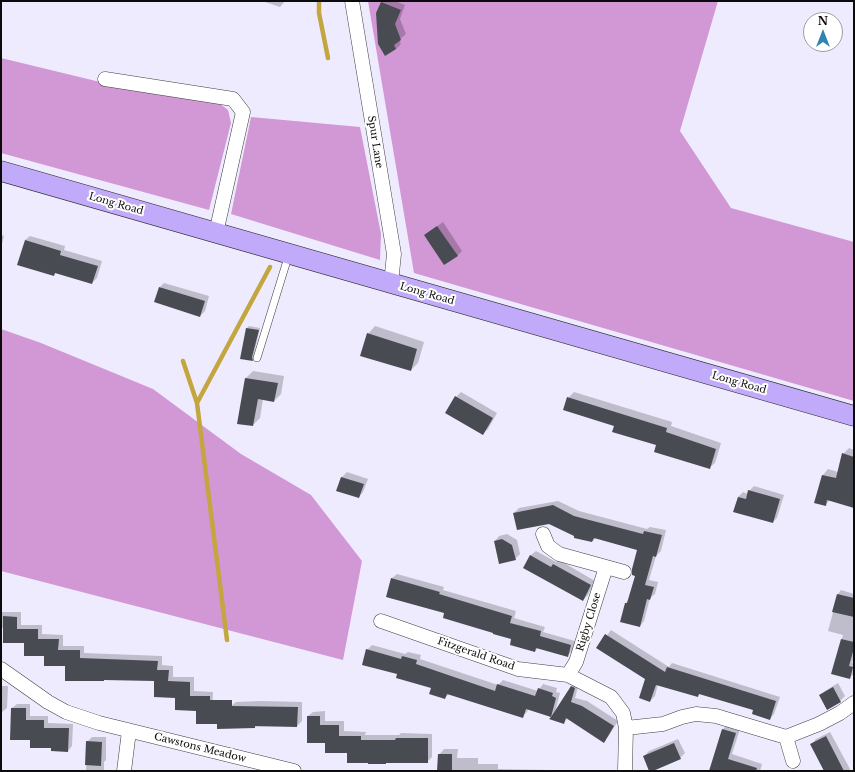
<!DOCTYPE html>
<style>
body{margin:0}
#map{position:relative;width:855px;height:772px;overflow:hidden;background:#efebfe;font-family:"Libre Baskerville",serif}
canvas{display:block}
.frame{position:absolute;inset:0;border:2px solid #0b0b0b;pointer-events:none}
.north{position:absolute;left:803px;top:12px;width:40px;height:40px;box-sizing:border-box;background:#fff;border:1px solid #9d9d9d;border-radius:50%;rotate:0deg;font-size:11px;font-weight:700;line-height:16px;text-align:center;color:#0b0b0b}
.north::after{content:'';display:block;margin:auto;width:14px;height:18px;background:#2e85b1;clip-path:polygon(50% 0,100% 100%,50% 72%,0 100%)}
</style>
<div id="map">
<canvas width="855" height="772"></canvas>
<div class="frame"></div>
<div class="north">N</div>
</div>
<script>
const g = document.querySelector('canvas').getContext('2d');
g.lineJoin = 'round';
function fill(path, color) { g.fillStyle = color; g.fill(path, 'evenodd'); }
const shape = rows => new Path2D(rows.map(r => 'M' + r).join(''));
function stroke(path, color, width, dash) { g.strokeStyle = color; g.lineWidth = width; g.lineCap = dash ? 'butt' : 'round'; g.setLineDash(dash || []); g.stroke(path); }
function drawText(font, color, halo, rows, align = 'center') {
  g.font = font + ' "Libre Baskerville",serif'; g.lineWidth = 4; g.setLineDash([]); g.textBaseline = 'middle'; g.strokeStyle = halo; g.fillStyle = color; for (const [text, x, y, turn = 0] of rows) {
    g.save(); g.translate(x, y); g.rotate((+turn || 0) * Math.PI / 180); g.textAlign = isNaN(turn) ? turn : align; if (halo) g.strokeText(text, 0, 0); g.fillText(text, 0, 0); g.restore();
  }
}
const forest = shape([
 [368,1,718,1,680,131,731,208,854,242,854,401,414,273],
 [1,58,96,81,219,103,228,110,231,123,209,210,1,153],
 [251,117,360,127,381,234,380,260,231,214],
 [1,329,41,343,153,389,241,454,311,495,362,561,343,660,1,571]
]);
const shadow = shape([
 [262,1,285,1,280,7],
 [383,1,395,1,405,5,400,19,406,34,399,40,401,44,396,49,386,55,377,13],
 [443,222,462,251,457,256,425,235],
 [1,235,4,236,1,247],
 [30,236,65,246,64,250,102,261,97,278,92,283,56,272,54,275,25,240],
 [164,283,209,296,205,311,200,316,160,287],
 [249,326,260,328,254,354,254,358,252,360,242,358,247,328],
 [375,326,424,342,418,363,411,370,368,334],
 [253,371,284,376,281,394,274,401,263,399,260,418,253,425,246,378],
 [461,392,497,413,488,429,483,433,456,397],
 [574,392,672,422,671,426,721,443,715,463,709,468,615,425,568,398],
 [849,448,854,450,854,507,830,500,825,505,816,503,823,475,828,469,838,472,843,454],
 [347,472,368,479,363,492,359,497,338,490,342,477],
 [754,486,784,495,777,518,773,522,734,511,738,497,743,492,748,494,749,491],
 [558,501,579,511,647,529,650,527,666,530,661,551,656,556,649,580,658,582,655,594,650,598,644,621,640,626,626,603,629,599,636,575,638,550,596,538,592,541,576,536,549,523,514,513,519,508],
 [507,534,517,540,520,554,515,559,495,541,499,536],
 [536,551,556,562,559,560,595,581,588,595,583,600,524,568,531,555],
 [397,574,444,587,443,590,516,611,514,618,545,627,543,632,575,641,572,651,567,656,539,647,535,651,512,639,445,613,392,578],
 [841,590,854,594,854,656,852,663,854,663,854,673,850,678,832,673,843,635,828,631,838,594],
 [1,612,21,612,21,625,42,625,42,634,63,635,63,646,84,646,84,653,162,656,162,665,173,666,173,677,194,677,194,691,213,692,212,718,197,710,155,680,66,665,45,655,4,628,1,628],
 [611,630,669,667,672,663,780,697,774,714,770,719,755,709,700,693,697,696,658,684,655,696,650,701,646,679,598,648],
 [372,645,405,654,408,652,421,655,420,659,498,685,503,680,538,691,543,684,557,688,556,692,560,693,555,712,572,687,577,682,579,683,575,698,587,701,618,721,608,737,603,741,568,718,563,723,552,717,528,709,527,712,522,717,449,694,445,698,432,687,398,674,367,650],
 [838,683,845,696,840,701,820,695,825,691],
 [1,686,8,686,7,708,2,712,1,712],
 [260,701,302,702,302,721,297,726,231,727,231,706,236,702],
 [17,704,30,704,30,716,48,716,48,723,73,724,72,746,68,751,52,747,31,739,12,708],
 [325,711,325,721,344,721,344,731,366,732,365,735,399,735,401,733,432,734,432,757,427,762,348,752,326,742,308,716,313,712],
 [727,725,740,729,732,754,762,764,760,771,713,771,723,729],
 [830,732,850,769,849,771,825,771,812,744,816,739],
 [92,737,106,737,106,760,104,762,104,771,86,771,87,742],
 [678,739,685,753,680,758,651,771,644,756,649,751],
 [444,749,458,749,457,758,478,758,478,764,498,764,498,769,551,770,551,771,438,771,439,755]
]);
const stream = shape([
 [319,1,319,13,328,58],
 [183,361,197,403,227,640],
 [197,403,270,267]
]);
const building = shape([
 [381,2,401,10,395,24,401,40,394,45,396,49,385,56,378,44,376,13],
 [437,226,458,256,444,265,424,235],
 [25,240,61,251,60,255,98,266,92,284,55,273,54,276,17,265],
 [159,287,205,301,200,317,154,302],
 [246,328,259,330,252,357,253,361,240,359],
 [367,333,417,349,411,371,360,356],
 [245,378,278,383,274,402,258,399,253,426,237,424],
 [455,396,493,418,483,435,445,413],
 [567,397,667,428,666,432,716,449,710,469,654,452,656,445,612,432,614,426,563,410],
 [842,453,854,457,854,508,827,500,826,506,814,503,822,475,836,478],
 [341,477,364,484,359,498,336,491],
 [748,490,780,499,773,523,733,512,738,497,746,499],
 [553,505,574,516,643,534,644,531,662,535,656,557,653,556,645,585,654,587,650,600,647,599,640,627,620,622,625,603,627,603,635,576,632,575,632,569,637,550,594,538,592,542,574,538,574,536,549,524,517,530,513,513],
 [502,539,512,545,516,560,499,564,494,541],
 [530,555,551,567,553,564,591,585,583,601,523,568],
 [391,578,440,592,439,594,512,616,510,623,541,631,540,636,571,645,568,657,536,648,535,652,510,645,511,639,493,634,493,633,443,618,444,613,386,597],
 [837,594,854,598,854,617,832,612],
 [3,616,17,617,17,629,38,629,38,639,59,639,58,650,80,650,80,658,158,661,157,670,169,670,168,681,190,682,190,696,210,696,210,700,232,700,232,706,298,707,297,727,255,726,255,728,217,729,217,724,196,724,196,711,175,710,175,698,154,697,154,681,104,680,104,681,65,681,65,666,44,666,44,656,24,656,24,643,3,643],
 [605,634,665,672,667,667,776,701,770,720,752,714,753,710,699,694,698,697,656,685,650,702,639,698,645,679,596,648],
 [841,639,854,642,854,648,849,666,853,667,850,679,831,674],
 [366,649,401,659,402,656,417,660,416,664,495,691,497,684,535,696,538,688,553,693,552,696,556,698,551,717,571,686,575,688,571,702,582,706,614,726,604,743,566,718,564,724,549,719,551,717,526,709,523,718,447,694,445,699,429,694,431,688,396,678,397,674,362,665],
 [833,687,841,702,827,710,819,695],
 [11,708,26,708,26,720,44,720,44,728,69,728,68,752,51,751,51,748,30,748,30,740,10,740],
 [307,716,320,716,320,725,339,725,339,736,361,736,361,740,395,740,396,738,428,738,428,763,386,763,386,764,368,764,368,763,347,763,347,753,325,753,325,743,307,743],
 [722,729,736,733,728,759,757,768,756,771,709,771],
 [826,736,844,771,824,771,810,744],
 [86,741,102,742,101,766,85,765],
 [674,743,681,759,653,771,649,771,643,756],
 [438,754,452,754,452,771,437,771]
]);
const lane = shape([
 [257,358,289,254]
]);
const street = shape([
 [352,1,394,254,391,283],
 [105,79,233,99,243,112,216,233],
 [543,534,548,546,559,554,606,567,576,662,568,675],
 [606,567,624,572],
 [381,621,518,669,568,675,611,697,623,713,626,728,625,771],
 [1,669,48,702,66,712,99,723,294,771],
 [626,728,663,724,682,717,696,714,716,716,786,737,819,724,840,713,854,703],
 [786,737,793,761],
 [124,771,129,731]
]);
const secondary = shape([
 [1,171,854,416]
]);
const streetNames = [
 ["Spur Lane",375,142,81],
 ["Long Road",116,204,16],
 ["Long Road",427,294,16],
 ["Long Road",739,383,16],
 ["Rigby Close",589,622,-73],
 ["Fitzgerald Road",476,654,19],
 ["Cawstons Meadow",200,748,14]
];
fill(forest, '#d198d5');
fill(shadow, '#0003');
stroke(stream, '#c3a640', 4.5);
fill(building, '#494b53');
stroke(lane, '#3e3e3e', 8);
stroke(street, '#3e3e3e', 15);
stroke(secondary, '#2d2d2d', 21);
stroke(lane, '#fff', 7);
stroke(street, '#fff', 14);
stroke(secondary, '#c0aaf9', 20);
drawText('10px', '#0b0b0b', '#fff', streetNames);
</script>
